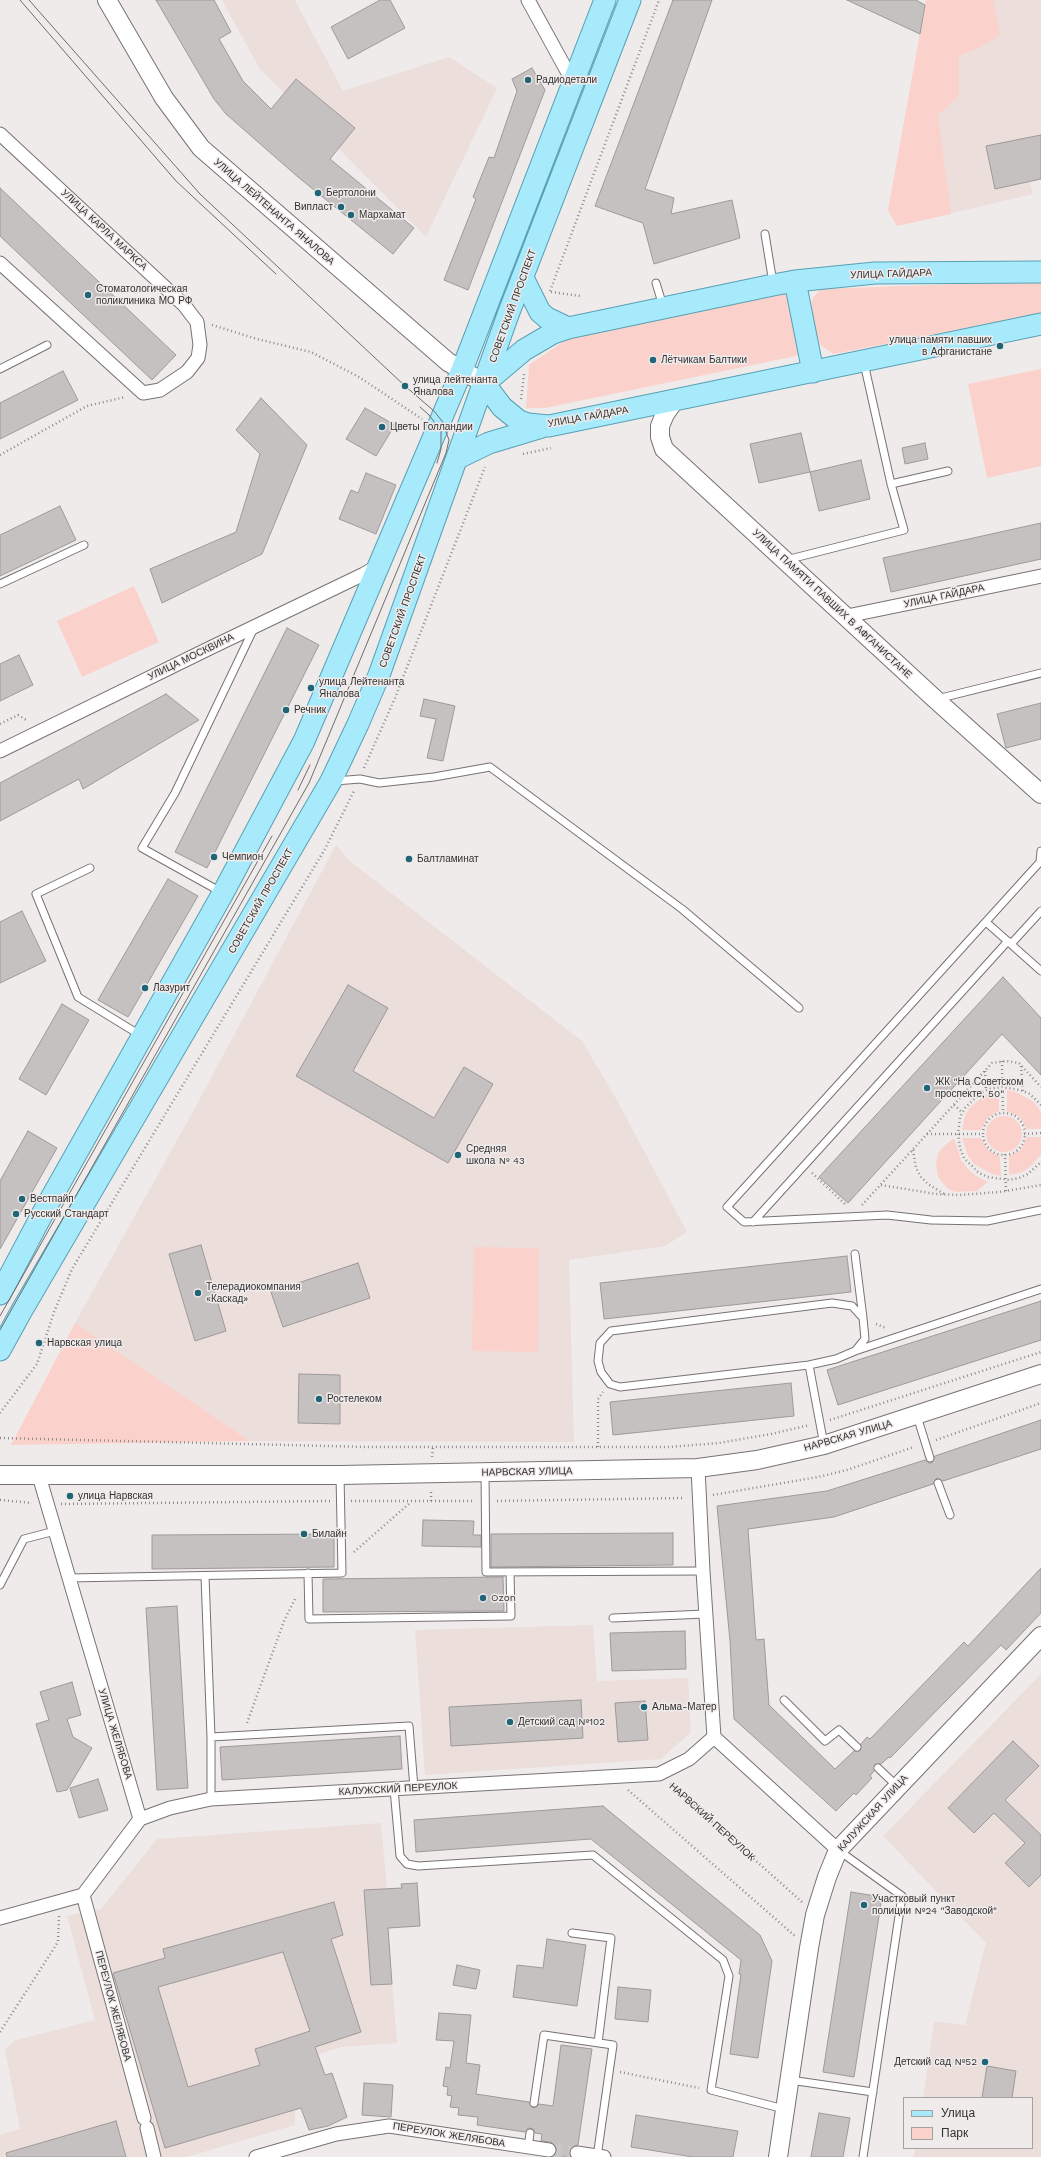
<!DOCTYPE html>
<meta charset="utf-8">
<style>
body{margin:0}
#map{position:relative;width:1041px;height:2157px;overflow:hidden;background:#f0ebeb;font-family:"Work Sans",sans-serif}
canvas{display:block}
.legend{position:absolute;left:903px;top:2097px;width:130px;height:52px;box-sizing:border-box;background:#f0ebeb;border:1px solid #a4a1a1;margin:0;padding:5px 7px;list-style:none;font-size:12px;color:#333131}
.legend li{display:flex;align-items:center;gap:8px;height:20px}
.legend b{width:20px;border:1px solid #a4a1a1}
</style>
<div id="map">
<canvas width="1041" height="2157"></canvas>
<ul class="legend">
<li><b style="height:5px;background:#a7eafc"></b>Улица</li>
<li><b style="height:11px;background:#fbd2cb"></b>Парк</li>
</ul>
</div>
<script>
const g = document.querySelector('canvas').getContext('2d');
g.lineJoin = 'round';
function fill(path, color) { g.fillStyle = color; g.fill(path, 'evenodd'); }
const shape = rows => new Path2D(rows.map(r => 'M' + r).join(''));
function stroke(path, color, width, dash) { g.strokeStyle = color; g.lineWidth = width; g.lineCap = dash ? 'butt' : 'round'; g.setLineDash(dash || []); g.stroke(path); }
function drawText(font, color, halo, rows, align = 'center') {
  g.font = font + ' "Work Sans",sans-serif'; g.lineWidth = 3; g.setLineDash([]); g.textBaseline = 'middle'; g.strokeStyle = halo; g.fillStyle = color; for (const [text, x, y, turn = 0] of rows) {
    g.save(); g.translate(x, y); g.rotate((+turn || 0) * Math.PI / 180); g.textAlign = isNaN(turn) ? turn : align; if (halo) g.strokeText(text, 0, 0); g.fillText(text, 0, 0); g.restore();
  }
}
const built = shape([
 [222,0,295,0,343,91,449,57,497,88,426,237,259,68],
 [926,0,1041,0,1041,179,1030,182,1033,194,897,226,888,210],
 [336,845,351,862,582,1041,618,1102,687,1232,665,1246,569,1260,574,1442,250,1441,75,1323,190,1117],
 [593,1625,597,1681,688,1678,691,1732,661,1759,425,1775,415,1630],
 [1041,1674,1041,2157,914,2157,915,2148,1032,2148,1032,2098,923,2098,934,2021,965,2025,986,1943,883,1836],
 [381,1823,387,1888,401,1888,401,1884,417,1883,420,1926,388,1929,397,2043,342,2047,283,2065,295,2111,295,2125,187,2157,0,2157,0,2135,20,2129,5,2049,16,2040,95,2020,67,1916,101,1909,157,1839]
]);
const green = shape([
 [926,0,993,0,1000,35,983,46,959,56,959,96,938,115,951,214,897,226,888,210],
 [1041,281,1041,313,834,354,821,346,817,337,811,306,813,298,821,289],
 [787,294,801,355,545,408,526,408,529,365,573,335],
 [1041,369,1041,466,987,478,968,384],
 [134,586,159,642,82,677,57,621],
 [1007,1090,1016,1092,1034,1102,1041,1112,1041,1129,1027,1129,1020,1117,1007,1111],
 [999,1091,999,1111,987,1118,981,1130,962,1130,965,1116,970,1107,986,1094],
 '986 1134a18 18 0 1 1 36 0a18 18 0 1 1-36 0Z',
 [1027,1137,1041,1137,1041,1154,1031,1166,1023,1172,1009,1175,1009,1156,1021,1150],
 [954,1138,961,1160,968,1169,976,1176,988,1182,977,1191,955,1192,948,1189,938,1177,936,1162,938,1154,942,1148],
 [962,1138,981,1138,988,1150,1000,1157,1001,1176,992,1174,974,1164,968,1156],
 [474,1247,539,1248,538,1352,472,1351],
 [75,1323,250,1441,11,1445]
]);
const building = shape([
 [156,0,214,0,231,32,219,39,243,81,271,109,296,79,355,128,330,159,414,228,393,254,298,177,226,114,214,99,156,0],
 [380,0,390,0,405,28,348,59,331,27,380,0],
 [673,0,712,0,645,189,674,198,671,214,732,200,740,238,654,264,643,223,595,206,673,0],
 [847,0,916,0,925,5,920,34,847,0],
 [532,68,545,90,468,290,444,280,476,199,473,197,489,157,494,158,517,91,512,79,532,68],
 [1041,135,1041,179,995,189,986,146,1041,135],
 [0,188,176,355,152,380,0,236,0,188],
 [63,371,78,400,0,439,0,403,63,371],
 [261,398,307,445,262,554,162,603,150,569,236,532,260,454,236,430,261,398],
 [365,408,395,425,376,456,346,439,365,408],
 [801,433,810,472,759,483,750,444,801,433],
 [925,443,928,459,905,464,902,448,925,443],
 [861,460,870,499,819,511,810,472,861,460],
 [366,473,396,485,376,534,339,519,351,490,358,493,366,473],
 [60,506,76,540,0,576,0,535,60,506],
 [1041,523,1041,559,891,592,883,558,1041,523],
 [287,628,319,645,207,868,175,852,287,628],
 [19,655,33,685,0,701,0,664,19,655],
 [166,694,199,720,83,789,79,779,0,821,0,783,166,694],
 [424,699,455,706,443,761,427,758,436,719,420,716,424,699],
 [1041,703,1041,739,1006,748,997,714,1041,703],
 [168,879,198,896,128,1017,98,1000,168,879],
 [22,911,46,961,0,983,0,922,22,911],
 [1003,977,1041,1018,1041,1075,1002,1034,848,1203,819,1177,1003,977],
 [348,985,388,1008,353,1071,434,1118,464,1067,493,1084,448,1163,296,1076,348,985],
 [62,1004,89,1020,46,1095,19,1079,62,1004],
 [28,1131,57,1148,0,1249,0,1181,28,1131],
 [201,1245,226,1331,195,1341,169,1254,201,1245],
 [847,1256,851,1292,604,1319,600,1283,847,1256],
 [358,1263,370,1298,283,1327,271,1292,358,1263],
 [1041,1301,1041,1340,838,1405,827,1370,1041,1301],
 [299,1374,340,1375,340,1424,298,1423,299,1374],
 [791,1383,794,1416,613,1435,610,1402,791,1383],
 [1041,1420,1041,1449,943,1481,937,1478,933,1484,834,1517,748,1529,756,1640,764,1639,769,1705,835,1769,854,1751,860,1751,861,1744,867,1737,870,1739,964,1642,968,1646,1041,1568,1041,1613,1006,1650,1001,1645,890,1758,889,1757,881,1764,875,1764,874,1771,870,1776,872,1778,856,1795,854,1793,836,1811,734,1719,730,1641,717,1506,827,1491,925,1460,929,1463,932,1463,935,1456,1041,1420],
 [423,1520,474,1521,473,1535,481,1535,481,1547,422,1546,423,1520],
 [673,1533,673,1565,491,1567,491,1534,673,1533],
 [334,1534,334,1567,152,1569,152,1535,334,1534],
 [503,1577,504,1611,323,1612,323,1579,503,1577],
 [177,1606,188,1788,157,1790,146,1608,177,1606],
 [685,1631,686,1669,612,1671,610,1633,685,1631],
 [72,1682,81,1715,67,1719,73,1737,92,1748,67,1790,57,1792,36,1724,49,1720,40,1692,72,1682],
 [581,1700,583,1738,451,1746,449,1707,581,1700],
 [645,1701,648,1740,618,1742,615,1703,645,1701],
 [400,1736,402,1769,222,1780,220,1747,400,1736],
 [1013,1741,1039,1766,1005,1800,1041,1835,1041,1875,1029,1887,1005,1863,1025,1843,994,1813,974,1833,948,1808,1013,1741],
 [98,1779,108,1810,79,1818,70,1788,98,1779],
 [603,1806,760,1935,772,1961,758,2058,730,2054,741,1974,739,1974,741,1960,591,1839,416,1852,414,1820,603,1806],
 [417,1883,420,1926,388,1928,392,1984,371,1985,364,1890,402,1888,401,1884,417,1883],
 [851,1892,882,1897,854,2077,823,2072,851,1892],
 [334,1902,343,1935,331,1939,361,2032,315,2047,325,2075,332,2073,347,2117,328,2126,309,2130,301,2108,165,2148,113,1973,165,1958,163,1949,334,1902],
 [283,1952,310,2031,255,2049,260,2065,188,2087,158,1987,283,1952],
 [547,1939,586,1945,577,2006,513,1997,517,1965,543,1968,547,1939],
 [457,1965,480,1970,476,1989,453,1985,457,1965],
 [618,1987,651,1990,648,2022,615,2019,618,1987],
 [439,2013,471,2015,466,2063,480,2065,476,2094,529,2102,533,2108,536,2107,539,2104,553,2106,561,2045,592,2049,578,2145,571,2148,570,2157,553,2157,557,2152,556,2147,551,2142,541,2141,542,2134,535,2133,533,2129,528,2128,525,2132,477,2125,478,2117,458,2115,459,2108,450,2107,452,2096,447,2095,448,2087,443,2086,446,2067,450,2068,454,2041,436,2040,439,2013],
 [987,2066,1016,2071,1012,2098,982,2098,987,2066],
 [364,2083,393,2085,391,2117,362,2115,364,2083],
 [819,2113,850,2118,843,2157,811,2157,819,2113],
 [636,2115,738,2131,733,2157,693,2157,631,2147,636,2115],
 [116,2121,126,2157,7,2157,6,2153,116,2121]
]);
const streetTunnel = shape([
 [549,2150,577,2153]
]);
const path = shape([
 [550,291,659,0],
 [551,292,581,296],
 [212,325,257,339,311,352,359,377,422,419],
 [521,399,524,374],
 [523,454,551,448],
 [0,455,87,406,125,397],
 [0,724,18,715,28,721],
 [364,768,395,698,485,467],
 [1002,1061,1003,1113],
 [1021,1066,1023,1091],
 [985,1071,986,1091],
 [954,1105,963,1113],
 [1041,1105,1030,1094,1020,1090,1002,1087,989,1089,980,1093,965,1108,960,1117,958,1134,960,1148,964,1158,979,1173,988,1177,1009,1180,1019,1178,1028,1174,1041,1162],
 '983 1134a21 21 0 1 1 42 0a21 21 0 1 1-42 0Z',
 [927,1134,983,1134],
 [1024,1134,1041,1133],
 [913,1150,916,1168,921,1177,928,1184,944,1194],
 [1005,1154,1006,1191],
 [812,1173,846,1205],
 [881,1185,936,1194,959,1195,1000,1192,1041,1185],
 [862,1205,992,1063,1006,1061,1019,1063,1041,1087],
 [876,1324,886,1328],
 [0,1413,37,1364,54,1312,72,1269,325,849,354,791],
 [830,1420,1041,1352],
 [0,1438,369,1447,669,1447,719,1443,771,1434,810,1425],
 [936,1440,1041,1403],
 [598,1447,598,1399,603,1392],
 [432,1457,433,1447],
 [713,1495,818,1477,847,1470,914,1447],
 [0,1500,32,1503],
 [351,1501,474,1501],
 [431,1501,431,1490],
 [497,1501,684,1498],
 [61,1504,330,1501],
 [354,1552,411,1502],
 [247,1723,284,1621,296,1597],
 [670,1784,802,1902],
 [628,1790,795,1936],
 [0,2032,58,1942,59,1916],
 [620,2072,699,2088]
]);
const lane = shape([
 [765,234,773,283],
 [656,283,663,306],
 [864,363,891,484,948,471],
 [0,369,47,345],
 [786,560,904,530,891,484],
 [0,584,84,545],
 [937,699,1041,673],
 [335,781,360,779,379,783,434,777,490,767,682,909,799,1008],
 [1041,851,1040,862,727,1207,744,1222,887,1215,931,1220,987,1221,1041,1210],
 [90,868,36,894,78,997,140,1035],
 [221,892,142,848,175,793,254,628],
 [986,922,1041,971],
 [1011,944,1041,911],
 [753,1222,1008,941],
 [855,1254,863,1318],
 [832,1303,852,1306,863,1318,865,1339,855,1351,836,1359,809,1365,620,1387,610,1384,601,1372,598,1361,600,1343,611,1331,832,1303],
 [855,1351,1041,1289],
 [809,1365,824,1445],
 [917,1416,930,1458],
 [485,1473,486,1572,703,1571],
 [938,1483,950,1515],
 [308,1573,309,1619,511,1616,510,1572],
 [205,1576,211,1737,211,1799],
 [68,1578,342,1573,340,1475],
 [0,1585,24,1539,55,1531],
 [613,1618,705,1614],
 [784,1700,825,1741,839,1730,857,1747],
 [211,1737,409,1726,414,1788],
 [878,1768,897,1786],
 [394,1789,400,1856,407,1864,418,1866,593,1855,723,1960,729,1976,711,2090,784,2109],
 [838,1850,902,1896,863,2157],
 [572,1933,611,1938,598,2043],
 [790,2080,873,2092],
 [534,2103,544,2035,613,2045,597,2157],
 [528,2148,530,2133]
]);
const street = shape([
 [528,0,573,82],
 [0,134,184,305,197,322,200,345,198,358,187,372,160,390,143,393,0,263],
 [847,616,1041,576],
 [0,751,210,648,364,574,378,566],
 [698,1468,703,1571,714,1737,838,1850],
 [39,1476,140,1819],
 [140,1819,170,1808,211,1799,659,1774,689,1759,714,1737],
 [83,1895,144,2118],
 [0,1918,83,1895,140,1819],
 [147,2128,154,2157],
 [577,2153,604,2157],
 [256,2157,336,2134,389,2126,549,2150]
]);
const secondary = shape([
 [107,0,164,98,201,148,448,362,484,383],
 [675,400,665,414,660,426,660,437,664,449,935,699,1041,794],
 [0,1475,340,1475,698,1468,757,1460,824,1445,1041,1374],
 [778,2157,809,1948,815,1915,827,1877,838,1850,1041,1636]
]);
const primary = shape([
 [523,278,540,312,547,318,568,328],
 [795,281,813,372],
 [484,383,502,407,519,421,528,424,549,426,1041,324],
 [485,383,524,350,553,333,568,328,773,285,795,281,875,273,1041,272],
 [458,458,489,443,542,427],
 [0,1294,45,1209,223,893,304,741,462,370,605,0],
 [0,1350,22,1310,331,781,358,724,379,675,509,312,630,0]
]);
const tram = shape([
 [20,0,176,181,276,274],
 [420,407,429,415,441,431,441,449,437,463],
 [298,790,310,765],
 [0,1316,272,836],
 [0,1330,309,783,446,453,449,440,442,421,434,411,405,386,200,194,29,0]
]);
const markers = [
 [528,80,4,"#206576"],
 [318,193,4,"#206576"],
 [341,207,4,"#206576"],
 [351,215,4,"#206576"],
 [88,295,4,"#206576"],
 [1000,346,4,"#206576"],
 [653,360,4,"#206576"],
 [405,386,4,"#206576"],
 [382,427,4,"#206576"],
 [311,688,4,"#206576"],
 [286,710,4,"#206576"],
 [214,857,4,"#206576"],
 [409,859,4,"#206576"],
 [145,988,4,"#206576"],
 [927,1088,4,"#206576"],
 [458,1155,4,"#206576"],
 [22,1199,4,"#206576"],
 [16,1214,4,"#206576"],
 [198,1293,4,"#206576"],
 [39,1343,4,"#206576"],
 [319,1399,4,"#206576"],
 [70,1496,4,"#206576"],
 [304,1534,4,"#206576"],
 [483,1598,4,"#206576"],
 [644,1707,4,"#206576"],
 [510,1722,4,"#206576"],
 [864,1905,4,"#206576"],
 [985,2062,4,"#206576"]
];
const poiNames = [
 ["Радиодетали",536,80],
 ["Бертолони",326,193],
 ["Випласт",333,207,"right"],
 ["Мархамат",359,215],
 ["Стоматологическая",96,289],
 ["поликлиника МО РФ",96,301],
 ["улица памяти павших",992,340,"right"],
 ["в Афганистане",992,352,"right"],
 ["Лётчикам Балтики",661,360],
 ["улица лейтенанта",413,380],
 ["Яналова",413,392],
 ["Цветы Голландии",390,427],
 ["улица Лейтенанта",319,682],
 ["Яналова",319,694],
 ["Речник",294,710],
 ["Чемпион",222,857],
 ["Балтламинат",417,859],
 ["Лазурит",153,988],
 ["ЖК \"На Советском",935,1082],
 ["проспекте, 50\"",935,1094],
 ["Средняя",466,1149],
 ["школа № 43",466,1161],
 ["Вестпайп",30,1199],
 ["Русский Стандарт",24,1214],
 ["Телерадиокомпания",206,1287],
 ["«Каскад»",206,1299],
 ["Нарвская улица",47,1343],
 ["Ростелеком",327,1399],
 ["улица Нарвская",78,1496],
 ["Билайн",312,1534],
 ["Ozon",491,1598],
 ["Альма-Матер",652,1707],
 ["Детский сад №102",518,1722],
 ["Участковый пункт",872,1899],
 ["полиции №24 \"Заводской\"",872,1911],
 ["Детский сад №52",977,2062,"right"]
];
const streetNames = [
 ["УЛИЦА ЛЕЙТЕНАНТА ЯНАЛОВА",274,212,41],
 ["УЛИЦА КАРЛА МАРКСА",104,230,43],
 ["УЛИЦА ГАЙДАРА",891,274,-2],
 ["СОВЕТСКИЙ ПРОСПЕКТ",513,306,-70],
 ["УЛИЦА ГАЙДАРА",588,417,-10],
 ["УЛИЦА ГАЙДАРА",944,596,-12],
 ["УЛИЦА ПАМЯТИ ПАВШИХ В АФГАНИСТАНЕ",832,604,43],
 ["СОВЕТСКИЙ ПРОСПЕКТ",403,611,-70],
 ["УЛИЦА МОСКВИНА",191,657,-26],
 ["СОВЕТСКИЙ ПРОСПЕКТ",261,901,-60],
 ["НАРВСКАЯ УЛИЦА",848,1436,-16],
 ["НАРВСКАЯ УЛИЦА",527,1472,-1],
 ["УЛИЦА ЖЕЛЯБОВА",115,1734,73],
 ["КАЛУЖСКИЙ ПЕРЕУЛОК",398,1789,-3],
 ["КАЛУЖСКАЯ УЛИЦА",873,1813,-48],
 ["НАРВСКИЙ ПЕРЕУЛОК",712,1822,42],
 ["ПЕРЕУЛОК ЖЕЛЯБОВА",113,2006,75],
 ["ПЕРЕУЛОК ЖЕЛЯБОВА",449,2135,9]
];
fill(built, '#ebdedb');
fill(green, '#fbd2cb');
fill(building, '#c6c1c1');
stroke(building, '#9e9a99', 1);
stroke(streetTunnel, '#cac6c6', 13, [13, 6]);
stroke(lane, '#777372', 9);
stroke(street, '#777372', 15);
stroke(secondary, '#777372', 20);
stroke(primary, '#58a0b4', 23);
stroke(path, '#8e8a8a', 2.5, [1, 3]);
stroke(lane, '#fff', 7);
stroke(street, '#fff', 13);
stroke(secondary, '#fff', 18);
stroke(primary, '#a7eafc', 21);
stroke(tram, '#6f6c6c', 1);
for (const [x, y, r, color] of markers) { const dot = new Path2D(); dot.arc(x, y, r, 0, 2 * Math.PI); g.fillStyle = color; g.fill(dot); stroke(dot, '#f0ebeb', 1.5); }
drawText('10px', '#333131', '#f0ebeb', poiNames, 'left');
drawText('10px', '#333131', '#f0ebeb', streetNames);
</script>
